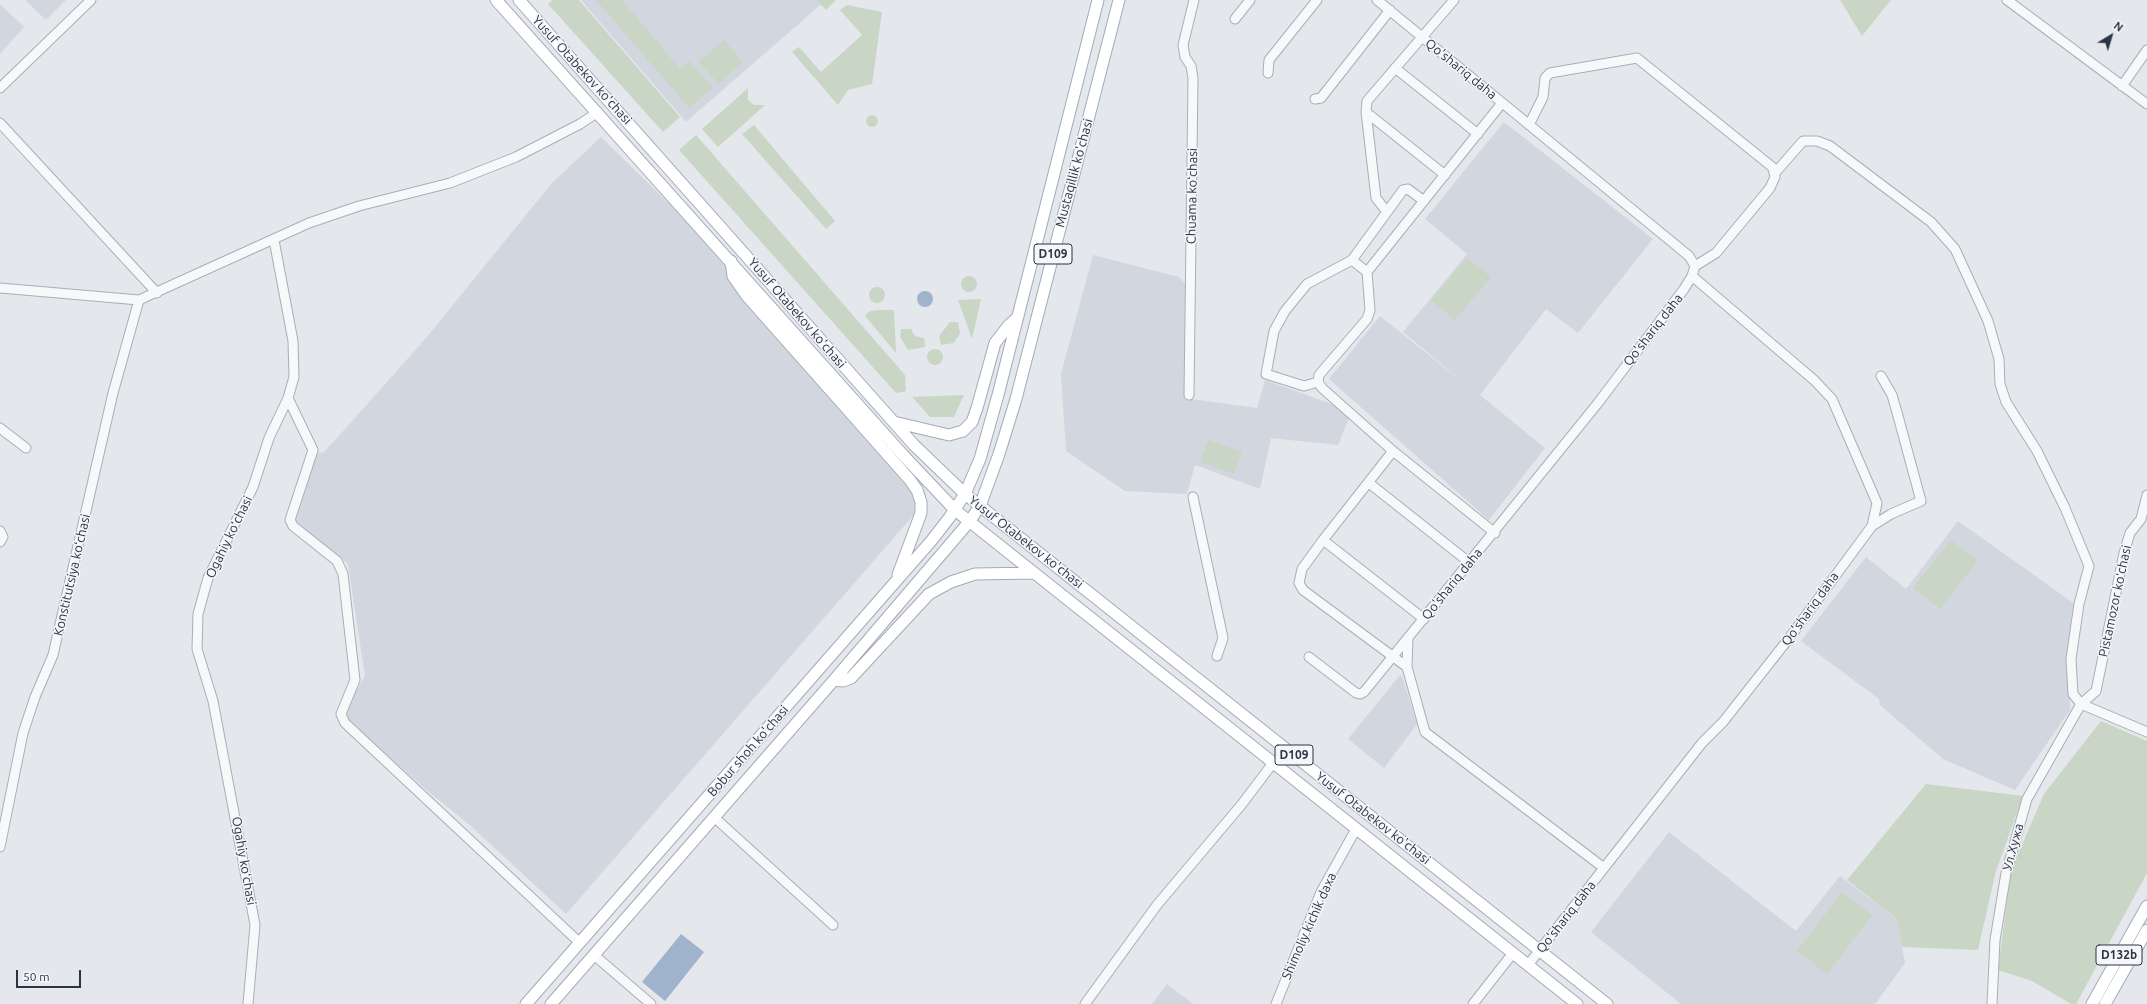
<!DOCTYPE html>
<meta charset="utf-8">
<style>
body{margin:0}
#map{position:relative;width:2147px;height:1004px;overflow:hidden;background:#e4e7ec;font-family:Ubuntu,sans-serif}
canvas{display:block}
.north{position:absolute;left:2091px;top:16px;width:40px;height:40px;-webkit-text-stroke:3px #f4f6f9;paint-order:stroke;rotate:38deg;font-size:11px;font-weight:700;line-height:16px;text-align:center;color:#2b3445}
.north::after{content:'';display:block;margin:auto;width:14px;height:18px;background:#2b3445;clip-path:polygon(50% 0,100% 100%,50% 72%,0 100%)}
.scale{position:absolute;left:16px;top:970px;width:65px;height:18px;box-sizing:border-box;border:2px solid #2b3445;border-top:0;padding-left:5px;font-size:12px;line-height:14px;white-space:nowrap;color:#2b3445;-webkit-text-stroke:3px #f4f6f9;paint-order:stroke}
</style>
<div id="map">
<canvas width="2147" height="1004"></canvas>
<div class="north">N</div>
<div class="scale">50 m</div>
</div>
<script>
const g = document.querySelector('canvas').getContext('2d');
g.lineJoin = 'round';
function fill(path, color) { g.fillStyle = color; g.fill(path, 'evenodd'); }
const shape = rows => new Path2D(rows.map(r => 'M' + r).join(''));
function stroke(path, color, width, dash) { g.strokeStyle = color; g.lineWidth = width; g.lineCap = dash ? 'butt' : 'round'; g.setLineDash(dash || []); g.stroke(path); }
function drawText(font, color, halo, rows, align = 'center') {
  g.font = font + ' Ubuntu,sans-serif'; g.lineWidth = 3; g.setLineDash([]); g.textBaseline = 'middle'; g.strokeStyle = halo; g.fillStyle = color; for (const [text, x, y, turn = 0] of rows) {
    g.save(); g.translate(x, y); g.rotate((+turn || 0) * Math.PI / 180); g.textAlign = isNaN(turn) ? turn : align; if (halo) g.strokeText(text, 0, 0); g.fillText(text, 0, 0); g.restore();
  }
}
const built = shape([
 [25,0,66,0,46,20],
 [581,0,826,0,686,122],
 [0,4,24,27,0,54],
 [1504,122,1653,239,1578,333,1546,309,1480,395,1545,448,1489,520,1329,379,1380,316,1470,388,1403,332,1467,254,1425,219],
 [601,137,687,221,760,307,856,411,910,484,918,510,566,914,471,826,430,793,344,717,346,708,365,676,348,564,293,519,316,452,323,453,337,438,426,338,552,183],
 [1093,255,1179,277,1185,284,1184,398,1257,408,1265,380,1340,407,1349,418,1338,445,1271,438,1260,489,1195,465,1187,494,1125,491,1066,451,1061,374],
 [1958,521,2079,607,2070,651,2070,710,2015,790,1943,759,1880,705,1879,699,1801,641,1866,557,1906,589],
 [1400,675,1403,679,1417,724,1384,768,1348,739],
 [1669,832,1796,931,1840,876,1897,919,1905,963,1875,1004,1681,1004,1591,932],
 [1167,984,1193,1004,1152,1004]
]);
const green = shape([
 [553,0,579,0,680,117,663,132,548,4],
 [596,0,622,0,680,69,689,61,713,88,689,108],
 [817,0,836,0,826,10],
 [1840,0,1891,0,1862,36],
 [847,5,882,12,872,84,848,90,838,105,792,52,799,47,821,72,862,35,840,10],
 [724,40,743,62,719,84,698,62],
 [748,88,748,100,754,105,765,105,718,147,702,129],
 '866 121a6 6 0 1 1 12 0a6 6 0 1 1-12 0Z',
 [754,125,835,221,826,229,742,134],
 [696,135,905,375,906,391,896,393,679,150],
 [1467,258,1491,277,1455,320,1431,300],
 '961 284a8 8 0 1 1 16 0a8 8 0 1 1-16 0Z',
 '869 295a8 8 0 1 1 16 0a8 8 0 1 1-16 0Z',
 [981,299,972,339,958,300],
 [879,310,894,310,896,353,865,316,870,311],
 [950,322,958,322,960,333,954,343,941,345,939,336],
 [901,329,911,329,915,336,924,338,925,347,908,350,900,337],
 '927 357a8 8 0 1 1 16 0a8 8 0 1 1-16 0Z',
 [964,395,954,417,930,417,912,397],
 [1208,440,1242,452,1234,474,1200,462],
 [1951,540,1977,561,1940,609,1913,588],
 [2101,721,2147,741,2147,873,2076,1004,2071,1004,2032,981,1998,970,2011,870,2044,794],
 [1926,784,2023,796,1996,871,1978,950,1902,947,1897,919,1847,880],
 [1842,892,1872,915,1827,974,1797,951]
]);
const water = shape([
 '917 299a8 8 0 1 1 16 0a8 8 0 1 1-16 0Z',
 [681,934,704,952,665,1001,642,982]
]);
const minor = shape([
 [2007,0,2147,104],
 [1235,19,1250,0],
 [1395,68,1478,134],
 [1268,73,1269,60,1317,0],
 [2122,86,2147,50],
 [0,88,91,0],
 [1315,99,1321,98,1390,10],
 [1366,112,1445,175],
 [0,123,157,293],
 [1529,125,1543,97,1545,78,1550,73,1637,58,1771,166,1773,168,1775,177,1770,188,1716,253,1695,266],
 [1775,173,1803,141,1817,141,1830,146,1931,222,1955,249,1988,321,1999,359,2000,384,2006,402,2037,451,2065,508,2089,566,2079,604,2071,659,2073,694,2081,704,2147,732],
 [1387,212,1376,198,1366,112,1367,101,1454,0],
 [1367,272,1352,260,1403,190,1408,189,1424,201],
 [0,288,139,300,309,223,359,206,450,183,516,157,580,124,598,112],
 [1318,382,1304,386,1266,374,1274,331,1285,311,1307,284,1352,260],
 [1189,395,1193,78,1191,66,1185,57,1183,45,1194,0],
 [288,398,313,450,290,520,293,526,337,561,343,574,355,680,341,714,345,723,580,943],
 [0,428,26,448],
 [1393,451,1323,540,1302,569,1299,583,1303,590,1407,667],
 [1369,483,1470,563],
 [1193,497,1223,638,1217,656],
 [1872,526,1891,514,1921,501,1898,416,1892,395,1881,376],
 [0,531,3,537,0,542],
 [1495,533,1393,451,1322,388,1318,382,1319,375,1367,319,1370,310,1367,272,1502,103],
 [1323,540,1424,619],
 [1408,638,1407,667,1425,732,1604,868],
 [1309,657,1356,693,1360,694,1364,692,1598,403,1684,289,1692,276,1695,266,1689,256,1377,0],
 [715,818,833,925],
 [0,847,23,733,35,697,53,655,113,393,139,300],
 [594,955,651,1004],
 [1528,965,1702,743,1723,722,1790,637,1872,526,1877,503,1832,399,1814,380,1692,276],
 [248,1004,255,925,213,701,197,649,198,614,208,578,253,487,269,438,288,398,294,377,293,341,274,240],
 [1085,1004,1157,905,1242,804,1273,763],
 [1276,1004,1321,892,1356,829],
 [1473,1004,1513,953],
 [1992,1004,1995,940,2006,873,2027,799,2081,704,2096,691,2124,553,2130,533,2141,519,2147,495]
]);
const major = shape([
 [496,0,903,455,955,510,1577,1004],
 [519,0,914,445,965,494,1607,1004],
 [731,261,733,276,747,296,910,480,917,490,921,502,921,513,898,575],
 [894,422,949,435,963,431,972,422,977,408,995,343,1009,325,1018,317],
 [834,680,843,681,851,678,929,594,951,582,975,574,1034,573],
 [526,1004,932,540,949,518,965,494,980,459,998,395,1098,0],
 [551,1004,834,680,969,522,980,506,999,454,1016,399,1119,0],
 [2092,1004,2147,906],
 [2105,1004,2147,930]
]);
const shields = [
 [1053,254,38],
 [1294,755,38],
 [2119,955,46]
];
const shieldNames = [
 ["D109",1053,254],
 ["D109",1294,755],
 ["D132b",2119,955]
];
const streetNames = [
 ["Qo'shariq daha",1461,69,39],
 ["Yusuf Otabekov ko'chasi",582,70,48],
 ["Mustaqillik ko'chasi",1074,173,-75],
 ["Chuama koʻchasi",1192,196,-89],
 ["Yusuf Otabekov ko'chasi",797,313,49],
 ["Qo'shariq daha",1653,330,-52],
 ["Ogahiy koʻchasi",229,537,-64],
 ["Yusuf Otabekov ko'chasi",1026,542,38],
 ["Konstitutsiya koʻchasi",72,575,-77],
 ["Qo'shariq daha",1452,584,-51],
 ["Pistamozor koʻchasi",2115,601,-78],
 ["Qo'shariq daha",1810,609,-54],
 ["Bobur shoh ko'chasi",748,751,-49],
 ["Yusuf Otabekov ko'chasi",1373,818,38],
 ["Ул.Хужа",2013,847,-75],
 ["Ogahiy koʻchasi",244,861,80],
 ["Qo'shariq daha",1566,917,-52],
 ["Shimoliy kichik daxa",1309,926,-66]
];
fill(built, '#d2d6de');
fill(green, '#c9d6c5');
fill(water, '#9fb4cc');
stroke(minor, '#a9aeb7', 11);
stroke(major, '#a3abb8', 13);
stroke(minor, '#f7f8fa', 9);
stroke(major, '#fff', 11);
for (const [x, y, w] of shields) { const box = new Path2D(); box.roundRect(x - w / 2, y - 10, w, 20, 3); g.fillStyle = '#f4f6f9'; g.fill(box); stroke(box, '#2b3445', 1); }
drawText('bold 12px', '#2b3445', null, shieldNames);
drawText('13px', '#2b3445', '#f4f6f9', streetNames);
</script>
